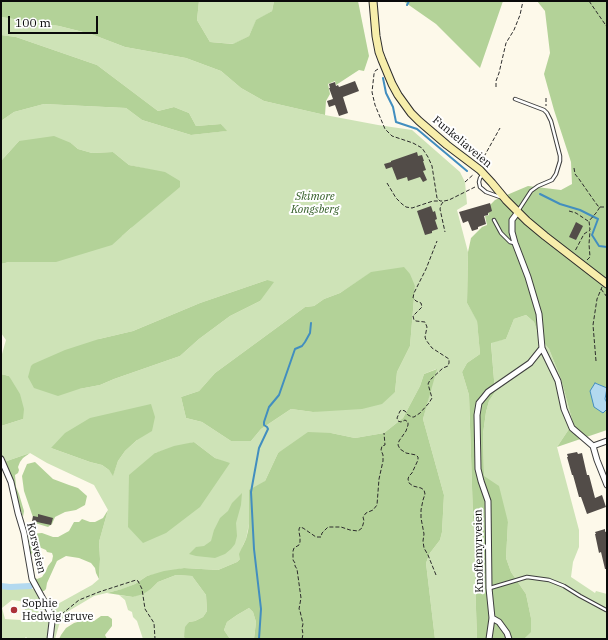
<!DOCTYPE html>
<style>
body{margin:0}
#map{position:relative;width:608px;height:640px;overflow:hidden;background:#fdf9ea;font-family:"IBM Plex Serif",serif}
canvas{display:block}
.frame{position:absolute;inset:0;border:2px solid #0a0a0a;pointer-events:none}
.scale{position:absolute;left:8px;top:16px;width:90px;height:18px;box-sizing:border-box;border:2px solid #0a0a0a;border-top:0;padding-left:5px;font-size:12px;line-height:14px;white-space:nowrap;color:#0a0a0a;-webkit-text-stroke:3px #fff;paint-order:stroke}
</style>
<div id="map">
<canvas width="608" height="640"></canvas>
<div class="frame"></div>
<div class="scale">100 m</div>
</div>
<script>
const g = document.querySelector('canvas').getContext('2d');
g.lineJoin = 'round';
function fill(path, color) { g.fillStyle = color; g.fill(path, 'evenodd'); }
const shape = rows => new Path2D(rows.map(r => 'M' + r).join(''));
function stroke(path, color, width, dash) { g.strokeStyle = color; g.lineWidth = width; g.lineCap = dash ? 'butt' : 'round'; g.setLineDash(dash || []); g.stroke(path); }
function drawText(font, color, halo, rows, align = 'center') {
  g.font = font + ' "IBM Plex Serif",serif'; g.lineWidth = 4; g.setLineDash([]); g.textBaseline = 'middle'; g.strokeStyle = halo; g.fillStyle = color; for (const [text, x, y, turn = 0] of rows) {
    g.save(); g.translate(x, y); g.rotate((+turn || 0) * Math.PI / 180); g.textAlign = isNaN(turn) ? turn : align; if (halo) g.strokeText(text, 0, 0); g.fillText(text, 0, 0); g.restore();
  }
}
const green = shape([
 [199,1,274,1,272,11,256,21,249,36,234,44,210,42,197,20],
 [1,17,59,26,91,34,125,47,186,58,221,71,241,88,264,101,325,115,378,125,412,130,460,172,465,182,467,204,457,210,468,252,467,303,477,320,480,354,467,363,462,372,469,395,477,639,435,639,426,563,430,553,440,540,442,532,444,495,423,419,436,369,424,374,420,386,403,418,384,433,355,438,331,433,278,453,265,481,249,524,246,539,243,545,240,559,237,562,218,570,184,568,147,576,135,584,123,589,94,596,67,612,59,625,55,639,28,639,26,637,24,639,1,639,1,588,18,589,31,588,35,590,42,604,46,616,54,606,92,585,99,579,100,559,99,542,108,510,94,485,47,463,30,453,1,463,1,426,23,419,9,376,1,374,1,355,2,354,6,340,1,333,1,264,9,262,18,261,122,236,131,228,165,173,129,165,113,152,92,153,78,149,71,143,19,141,1,161,1,121,14,112,44,104,126,108,142,120,191,135,226,131,221,124,196,126,189,113,174,107,158,111,97,65,16,37,1,35],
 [372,272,415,286,410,346,397,372,395,392,313,412,291,409,261,429,251,441,231,441,202,422,186,418,181,397,199,391,215,373,305,307,314,306,324,299,340,293],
 [267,280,260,301,230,316,199,339,180,356,114,379,100,385,79,389,99,339,133,331,200,303],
 [137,440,125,451,118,461,113,475,109,470,102,465,90,462,51,448],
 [194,442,215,458,230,464,155,453],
 [12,600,20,601,23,603,25,610,24,611,24,618,21,620,5,619,2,608],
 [526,315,534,322,539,337,549,349,561,379,573,423,557,447,579,530,579,547,573,562,571,577,595,593,596,591,607,594,607,639,524,639,531,631,531,618,526,594,511,572,506,558,508,522,484,477,483,434,486,412,489,401,495,392,491,342,506,339,514,319],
 [176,575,192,576,206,595,207,611,203,617,195,621,189,622,184,637,185,639,143,639,137,621,133,617,132,612,128,610,125,600,119,595,133,597,151,589,158,582],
 [249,608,253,612,256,622,254,639,230,639,224,630,227,622,237,615]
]);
const forest = shape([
 [1,1,199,1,197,20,210,42,233,44,249,36,256,20,272,11,274,1,358,1,369,56,364,71,359,70,336,85,335,81,328,84,330,94,326,101,325,115,264,101,241,88,221,71,186,58,125,47,91,34,59,26,1,17],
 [403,1,503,1,480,68,436,24],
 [537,1,607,1,607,388,595,383,603,413,607,409,607,430,557,447,573,423,561,379,549,349,539,337,534,322,526,315,514,319,506,339,491,343,495,392,489,401,486,412,483,434,484,476,499,486,508,522,506,558,511,572,526,594,531,618,531,632,524,639,477,639,469,395,462,372,467,363,480,354,477,321,467,303,468,252,471,238,482,227,487,225,485,216,489,215,487,210,488,207,495,200,528,186,561,190,572,184,571,162,554,110,544,74,550,53,545,11],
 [1,35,16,37,97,65,158,111,174,107,189,113,196,126,221,124,227,131,191,135,142,120,126,108,44,104,14,112,1,121],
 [54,136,71,143,78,149,92,153,113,152,129,165,165,172,180,181,180,187,131,228,112,245,56,262,9,262,1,264,1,161,19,141],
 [404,267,410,274,415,286,410,346,397,372,395,392,382,404,362,409,313,412,291,409,261,429,251,441,231,441,202,422,186,418,181,397,199,391,215,373,305,307,314,306,324,299,340,293,371,272],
 [267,280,274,282,260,301,230,316,199,339,180,356,114,379,100,385,79,389,58,396,34,388,28,377,31,366,33,364,65,350,99,339,133,331,200,303],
 [437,369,423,419,444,495,442,532,440,540,430,553,426,563,435,639,254,639,256,622,253,612,249,608,237,615,227,622,224,630,230,639,185,639,184,637,185,627,189,622,195,621,203,617,207,611,206,595,192,576,176,575,158,582,151,589,143,594,133,597,107,593,122,589,135,584,147,576,164,571,184,568,218,570,237,562,240,559,239,554,246,539,248,531,249,524,249,490,265,481,278,453,308,432,331,433,355,438,384,433,403,418,420,386,424,374],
 [1,374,9,376,20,394,24,409,23,419,1,426],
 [151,404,155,417,152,431,137,440,125,451,118,461,113,476,109,470,102,465,90,462,51,448,65,433,90,418],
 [194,442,215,458,230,463,200,507,166,533,143,543,128,527,129,475,155,453,174,446],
 [30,453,23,458,20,462,18,467,19,470,18,473,15,475,16,487,19,494,24,511,23,517,4,462],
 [35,462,53,479,69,485,78,488,87,496,85,505,76,510,65,512,55,517,52,524,48,527,35,523,24,491,22,476,27,464],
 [242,493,241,505,236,523,237,536,235,544,231,549,225,554,215,558,196,556,189,554,196,547,204,546,211,541,214,530,220,518,228,511,232,503],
 [108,510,99,542,100,559,99,579,96,573,95,568,91,563,79,558,66,556,57,561,47,583,46,589,44,591,41,591,35,578,37,579,42,577,46,571,48,566,52,561,53,556,52,553,47,552,46,550,39,547,35,549,30,556,26,531,28,534,42,533,53,537,58,537,69,531,74,522,79,522,82,519,90,522,95,522,103,518],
 [101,616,108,616,112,619,112,626,105,635,107,639,59,639,61,635,66,628,74,623,81,621,94,621]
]);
const water = shape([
 [595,383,607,388,605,399,607,403,607,409,603,413,594,407,590,391,595,383]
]);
const stream = shape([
 [407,5,409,1],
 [383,78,386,93,393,107,396,122,417,129,467,171],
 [540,194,560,204,580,210,598,219,592,235,599,246,607,247],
 [259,639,261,609,254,549,251,492,259,448,268,429,267,427,264,425,264,422,269,407,279,395,295,349,302,346,305,342,310,333,311,323]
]);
const canal = shape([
 [1,586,10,587,30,586]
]);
const building = shape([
 [355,81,359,91,343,97,348,113,339,116,335,105,329,107,327,101,333,99,329,88,330,88,329,84,335,82,336,86,338,85,339,87],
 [417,152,418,156,422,155,424,161,423,161,426,170,423,171,427,180,423,182,420,177,408,181,407,177,397,180,392,167,386,169,384,164,391,162,391,161],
 [490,203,492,211,488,213,488,215,484,216,486,224,478,227,478,229,472,231,468,221,463,223,459,212],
 [431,206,433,212,435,211,437,219,435,220,438,229,432,231,432,233,425,235,417,211],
 [576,222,583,226,576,240,569,237],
 [577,452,578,454,582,453,587,475,589,475,595,498,602,495,606,507,587,514,581,497,579,497,573,475,572,475,567,457,568,457,567,454],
 [38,514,53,518,51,525,32,521,33,516,38,517],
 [605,529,605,532,607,531,607,569,605,569,601,552,599,553,595,534,596,534,595,532]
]);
const path = shape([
 [589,1,607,27],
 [378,69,375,71,374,74,372,92,375,105,385,129,392,136,413,143,422,148,428,157,432,166,437,198,440,201,444,201,449,200,475,187],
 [496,87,496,81,499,73,506,43,514,30,520,15,523,1],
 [546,98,546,106],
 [481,162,500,128],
 [574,168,575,174,579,179,595,202,598,206,600,207,596,213,589,221,590,230,584,234,575,251],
 [465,182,474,174],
 [387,183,396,198,402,204,406,207,412,208,433,201,439,201],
 [443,202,441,205,440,209,445,232],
 [600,207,607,207],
 [569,211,576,213,588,221],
 [587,260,590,257,589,244,590,231],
 [601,289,607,297],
 [596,361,593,325,597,299,602,287],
 [436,575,428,555,424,548,423,541,424,534,421,518,421,510,423,500,425,494,424,490,421,488,413,486,409,483,408,479,409,476,412,473,418,460,418,457,416,455,406,453,400,449,398,445,399,441,406,431,408,425,408,422,405,420,401,422,398,421,397,418,400,411,402,410,405,411,408,415,412,417,414,417,420,413,429,403,432,398,428,384,430,380,443,368,448,366,449,363,449,359,432,348,426,340,425,337,427,327,425,322,416,321,414,320,413,316,422,307,421,303,416,301,413,298,414,293,426,269,437,241],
 [57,618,79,600,99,592,136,580,138,581,142,589,145,609,154,623,155,639],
 [302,639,303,634,302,628,303,624,300,611,299,609,301,598,297,569,295,566,295,563,293,560,293,551,294,548,299,545,300,542,300,537,299,532,299,529,300,527,303,528,316,537,321,537,322,533,328,527,341,527,350,530,358,531,362,528,364,521,363,517,366,513,373,510,377,505,379,479,383,461,383,455,381,450,382,446,385,445,384,433]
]);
const lane = shape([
 [515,99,544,110,547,113,551,121,560,156,560,161,556,174,552,180,538,186,531,191,518,211],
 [483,174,480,178,479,182,480,187,486,192,500,197],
 [494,220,501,233,510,242,514,243],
 [490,588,527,577,549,580,564,586,580,596,606,610]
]);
const street = shape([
 [518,212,512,220,512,232,515,243,528,277,539,314,542,348,558,381,564,409,572,428,593,446],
 [593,446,597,460,607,485],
 [593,446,607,441],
 [1,459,11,482,18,513,24,533,32,579,49,610,52,622,50,639],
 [492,618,499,622,507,633,509,639],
 [489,639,492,618,489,588,488,501,481,481,478,469,477,415,479,403,484,397,488,392,530,363,542,348]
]);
const secondary = shape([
 [373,1,376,36,379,52,382,60,392,84,398,95,411,113,419,121,447,145,480,170,492,183,506,200,527,221,545,236,607,284]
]);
const markers = [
 [14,610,4,"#ab3138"]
];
const streetNames = [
 ["Funkeliaveien",462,142,40],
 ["Korsveien",36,548,77],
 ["Knoffemyrveien",479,551,-91]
];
const parkNames = [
 ["Skimore",315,197],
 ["Kongsberg",315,210]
];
const poiNames = [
 ["Sophie",22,604],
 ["Hedwig gruve",22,617]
];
fill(green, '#cee3b7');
fill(forest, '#b3d298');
fill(water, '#b3d9ef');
stroke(water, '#428ebf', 1);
stroke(stream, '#428ebf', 2);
stroke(canal, '#b3d9ef', 6);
fill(building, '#524c48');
stroke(lane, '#3d3d3d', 4.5);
stroke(street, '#3d3d3d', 7);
stroke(secondary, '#2c2c2c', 9);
stroke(path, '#2c2c2c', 1, [4, 2]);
stroke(lane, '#fff', 2.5);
stroke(street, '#fff', 5);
stroke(secondary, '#f7eeab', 7);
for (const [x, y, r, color] of markers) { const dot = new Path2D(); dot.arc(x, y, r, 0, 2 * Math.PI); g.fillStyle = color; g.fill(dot); stroke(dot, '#fff', 1.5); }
drawText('11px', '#0a0a0a', '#fff', streetNames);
drawText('italic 11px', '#2e5a22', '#fff', parkNames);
drawText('11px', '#0a0a0a', '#fff', poiNames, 'left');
</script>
